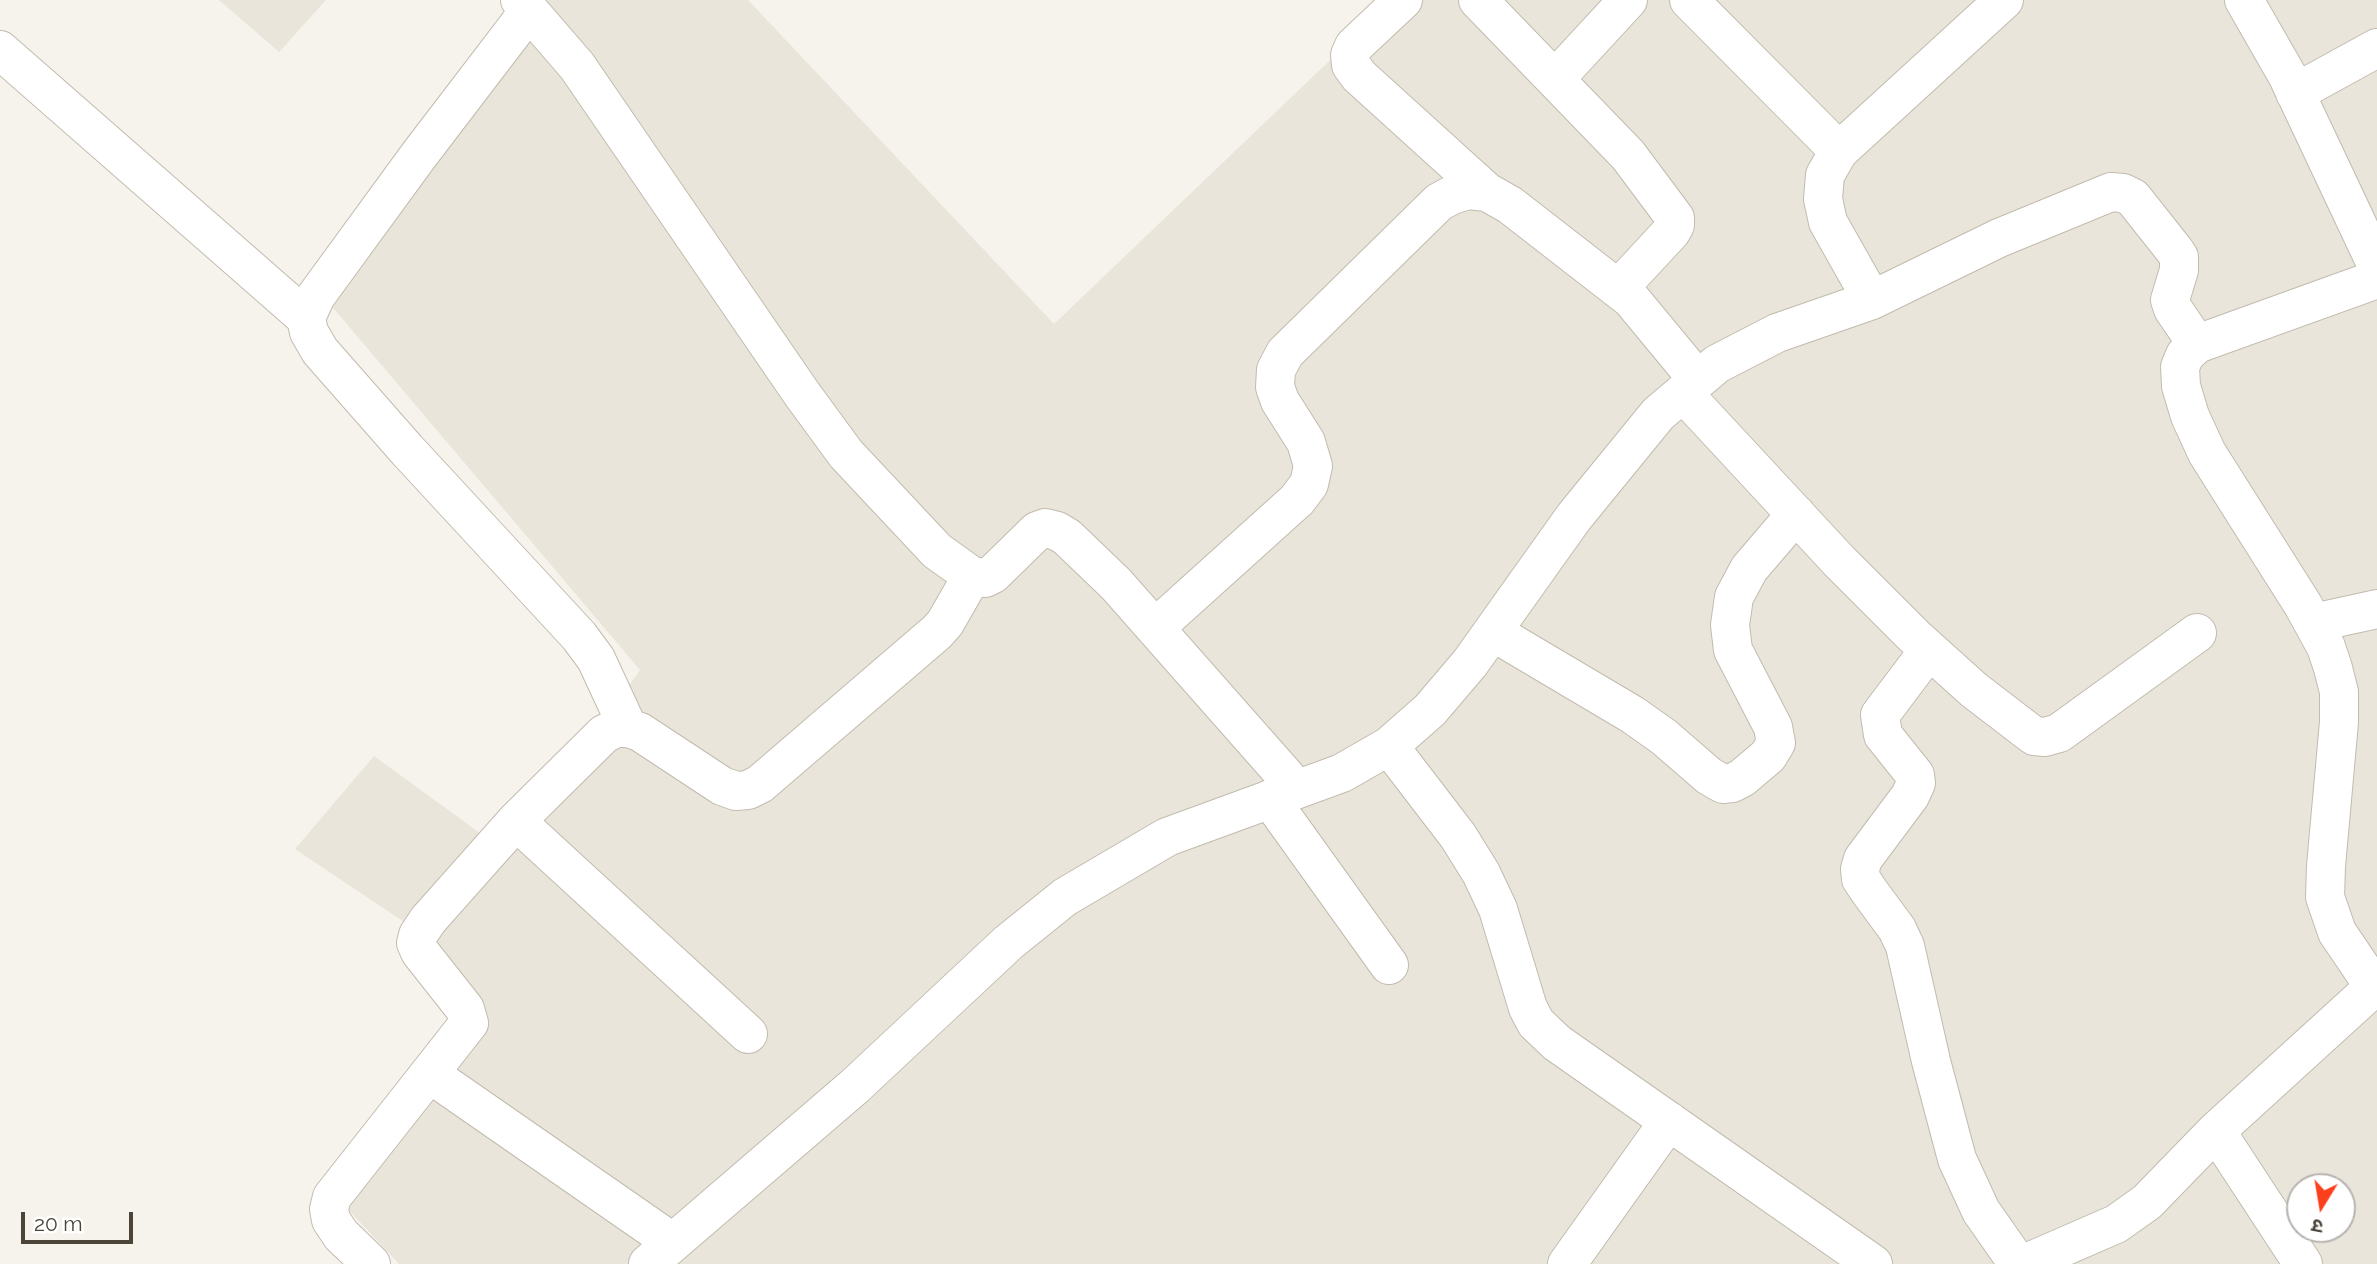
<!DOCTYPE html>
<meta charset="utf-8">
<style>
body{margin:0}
#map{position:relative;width:2377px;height:1264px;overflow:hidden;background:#f6f3ec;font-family:Raleway,"Noto Sans Devanagari",sans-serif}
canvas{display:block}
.north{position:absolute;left:2286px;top:1173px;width:70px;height:70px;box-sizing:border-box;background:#fff;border:2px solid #b7b4b0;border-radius:50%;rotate:191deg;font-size:19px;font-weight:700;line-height:28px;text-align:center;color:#4b4439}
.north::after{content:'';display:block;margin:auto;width:24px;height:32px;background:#fc3f1d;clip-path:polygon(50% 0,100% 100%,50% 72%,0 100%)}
.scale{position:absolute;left:21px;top:1212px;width:112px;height:32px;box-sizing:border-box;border:4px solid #4b4439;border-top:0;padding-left:9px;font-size:21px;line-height:24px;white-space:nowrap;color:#4b4439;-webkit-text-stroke:5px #fff;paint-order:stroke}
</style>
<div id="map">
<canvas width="2377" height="1264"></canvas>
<div class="north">उ</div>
<div class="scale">20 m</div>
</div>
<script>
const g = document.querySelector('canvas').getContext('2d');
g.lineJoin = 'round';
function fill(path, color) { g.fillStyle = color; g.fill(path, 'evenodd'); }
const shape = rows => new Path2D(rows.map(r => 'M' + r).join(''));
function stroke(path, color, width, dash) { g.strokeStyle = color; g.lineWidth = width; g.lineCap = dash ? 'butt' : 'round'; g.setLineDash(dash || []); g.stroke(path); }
const residential = shape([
 [219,0,326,0,279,52],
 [545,0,748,0,1054,324,1393,0,2377,0,2377,1264,399,1264,328,1188,465,1025,443,948,295,849,374,756,484,836,601,725,640,670,307,277],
 [2300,1187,2342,1187,2342,1229,2300,1229]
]);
const street = shape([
 [520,0,577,66,802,394,846,454,937,551,972,576,985,578,993,574,1037,531,1045,528,1057,531,1067,537,1116,584,1297,789],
 [1403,0,1354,46,1350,55,1351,65,1359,76,1487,192],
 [1478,0,1628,155,1675,218,1675,225,1671,232,1618,289],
 [1689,0,1839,151],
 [2244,0,2287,75,2377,266],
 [529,11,419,155,316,296,306,318,309,332,320,351,407,450,579,636,596,659,628,728],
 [0,50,306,318],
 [1555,79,1628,0],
 [2295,93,2377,48],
 [2377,279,2197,344,2185,355,2180,367,2181,386,2190,416,2207,453,2303,605,2326,647,2333,668,2339,692,2339,722,2326,866,2325,897,2337,932,2377,991],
 [1872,300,1828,222,1823,199,1825,175,1839,151,2004,0],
 [1683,393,1839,561,1914,636,1974,690,2034,736,2045,737,2059,733,2197,633],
 [2313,623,2377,609],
 [1155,628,1297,500,1309,484,1313,466,1306,442,1280,401,1275,387,1276,370,1285,353,1439,202,1452,195,1468,190,1487,192,1510,205,1631,299,1698,380],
 [1493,632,1633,715,1664,737,1709,776,1723,784,1732,783,1742,778,1768,756,1776,743,1773,727,1733,650,1730,625,1734,597,1749,569,1796,514],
 [1929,650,1880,715,1883,735,1915,775,1916,783,1910,796,1863,859,1860,869,1861,879,1869,891,1897,929,1905,946,1931,1061,1957,1159,1981,1211,2018,1264],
 [1389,746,1458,836,1481,873,1498,909,1528,1008,1536,1023,1557,1043,1873,1264],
 [1270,799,1389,965],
 [516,821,748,1034],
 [430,1074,672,1242],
 [2216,1131,2303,1264],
 [371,1264,341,1235,331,1220,329,1209,332,1197,469,1023,465,1009,420,952,416,943,418,935,428,920,516,821,604,734,616,728,628,728,640,732,722,786,736,791,748,790,760,784,937,632,945,623,972,576],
 [648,1264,855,1086,1009,942,1065,897,1167,837,1342,773,1389,746,1430,710,1470,663,1574,517,1658,414,1717,364,1777,333,1872,300,1999,238,2111,192,2123,193,2133,198,2175,251,2179,257,2179,270,2170,300,2173,309,2197,344],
 [1567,1264,1669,1121],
 [2024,1264,2116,1224,2147,1202,2216,1131,2374,987]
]);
fill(residential, '#eae5da');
stroke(street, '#c2bbae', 40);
stroke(street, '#fff', 38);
</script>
